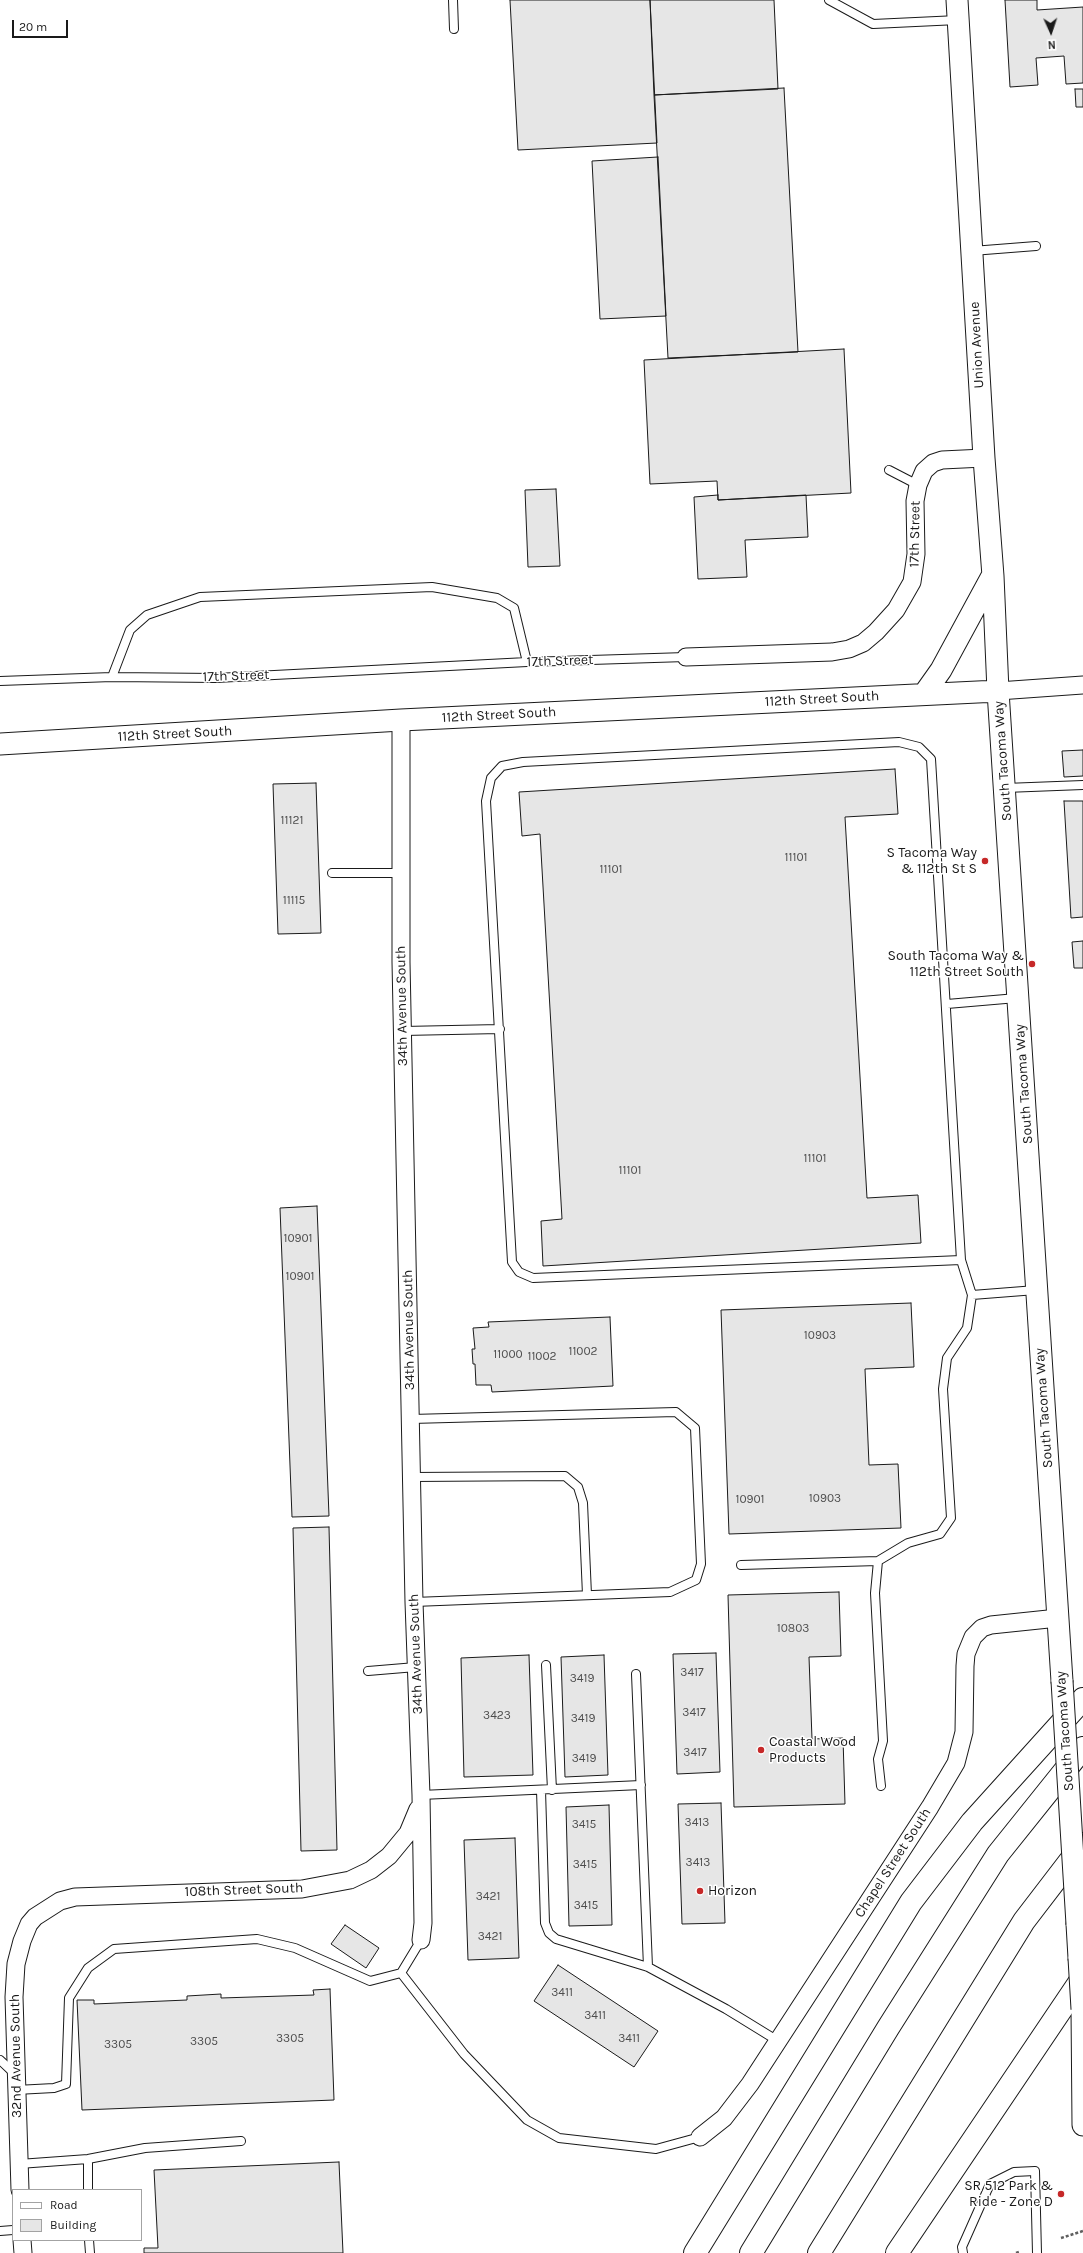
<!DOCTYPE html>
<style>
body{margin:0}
#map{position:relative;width:1083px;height:2253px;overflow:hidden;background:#fff;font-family:Karla,sans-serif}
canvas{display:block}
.legend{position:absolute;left:12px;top:2189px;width:130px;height:52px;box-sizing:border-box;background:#fff;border:1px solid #a3a3a3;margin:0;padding:5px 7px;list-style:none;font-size:12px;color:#1a1a1a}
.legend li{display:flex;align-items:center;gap:8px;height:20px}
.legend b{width:20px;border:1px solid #a3a3a3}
.north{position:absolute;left:1031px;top:12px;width:40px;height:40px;-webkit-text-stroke:3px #fff;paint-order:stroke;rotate:177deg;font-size:11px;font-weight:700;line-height:16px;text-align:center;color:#1a1a1a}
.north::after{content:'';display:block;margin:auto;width:14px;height:18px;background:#1a1a1a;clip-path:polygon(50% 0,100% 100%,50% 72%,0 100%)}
.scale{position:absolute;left:12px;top:20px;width:56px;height:18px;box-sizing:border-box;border:2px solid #1a1a1a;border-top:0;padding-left:5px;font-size:12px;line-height:14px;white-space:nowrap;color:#1a1a1a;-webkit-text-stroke:3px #fff;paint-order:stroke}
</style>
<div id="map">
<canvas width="1083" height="2253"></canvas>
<ul class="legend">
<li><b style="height:5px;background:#fff"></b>Road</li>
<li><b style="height:11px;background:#e6e6e6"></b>Building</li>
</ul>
<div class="north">N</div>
<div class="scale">20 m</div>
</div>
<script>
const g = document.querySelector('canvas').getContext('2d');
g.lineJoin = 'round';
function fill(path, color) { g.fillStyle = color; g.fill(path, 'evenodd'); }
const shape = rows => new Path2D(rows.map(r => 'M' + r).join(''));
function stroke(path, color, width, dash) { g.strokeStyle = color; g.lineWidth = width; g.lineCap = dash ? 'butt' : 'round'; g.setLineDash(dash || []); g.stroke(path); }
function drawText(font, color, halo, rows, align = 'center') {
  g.font = font + ' Karla,sans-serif'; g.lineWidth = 3; g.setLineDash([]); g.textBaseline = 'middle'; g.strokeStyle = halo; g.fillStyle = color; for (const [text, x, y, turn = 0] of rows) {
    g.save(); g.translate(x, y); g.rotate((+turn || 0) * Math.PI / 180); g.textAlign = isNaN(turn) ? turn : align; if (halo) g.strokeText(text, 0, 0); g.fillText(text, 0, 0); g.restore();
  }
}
const building = shape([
 [510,0,650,0,657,143,518,150,510,0],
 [650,0,774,0,778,89,654,95,650,0],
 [1005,0,1037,0,1037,10,1083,7,1083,83,1066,84,1064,56,1036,58,1038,85,1010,87,1005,0],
 [784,88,798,352,668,358,654,95,784,88],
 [1075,89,1083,89,1083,107,1076,107,1075,89],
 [658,157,666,316,600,319,592,161,658,157],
 [844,349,851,493,718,500,717,481,650,484,644,360,844,349],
 [556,489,560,566,528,567,525,490,556,489],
 [718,495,718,500,806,495,808,537,745,540,747,577,698,579,694,497,718,495],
 [1083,750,1083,776,1064,777,1062,751,1083,750],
 [895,769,898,814,845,817,867,1198,918,1195,921,1243,543,1266,541,1221,562,1219,540,834,522,836,519,792,895,769],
 [316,783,321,933,278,934,273,784,316,783],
 [1064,801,1083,801,1083,917,1071,918,1064,801],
 [1083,941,1083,968,1074,968,1072,942,1083,941],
 [317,1206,329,1516,292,1517,280,1208,317,1206],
 [911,1303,914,1367,865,1369,869,1465,898,1464,901,1528,729,1534,721,1310,911,1303],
 [610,1317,613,1386,492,1392,491,1385,476,1385,475,1364,473,1364,472,1349,475,1349,473,1328,489,1327,488,1322,610,1317],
 [329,1527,337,1850,301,1851,293,1528,329,1527],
 [839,1592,841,1656,809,1657,812,1739,843,1738,845,1804,734,1807,728,1595,839,1592],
 [716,1653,720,1772,677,1774,673,1654,716,1653],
 [529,1655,533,1775,464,1777,461,1658,529,1655],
 [604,1655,608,1775,565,1777,561,1657,604,1655],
 [721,1803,725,1923,682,1924,678,1804,721,1803],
 [609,1805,612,1925,569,1926,566,1807,609,1805],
 [515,1838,519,1958,468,1960,464,1840,515,1838],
 [345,1925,379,1948,366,1968,331,1944,345,1925],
 [558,1965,658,2031,634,2067,534,2001,558,1965],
 [330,1989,334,2100,82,2110,77,2000,94,2000,94,2004,187,2000,187,1996,221,1994,221,1998,314,1995,313,1990,330,1989],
 [339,2162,343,2253,144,2253,144,2248,158,2248,154,2170,339,2162]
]);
const path = shape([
 [1061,2238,1083,2231],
 [1016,2253,1019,2252]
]);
const service = shape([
 [453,0,454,29],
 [829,0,873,24,958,20],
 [972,251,1036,246],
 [889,470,918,485],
 [112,677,130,630,147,615,200,597,432,587,497,598,514,608,527,662],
 [0,681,112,677,216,678,527,662,686,657],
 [1005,788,1083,785],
 [332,873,401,873],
 [947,1004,1017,998],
 [403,1031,500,1029],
 [972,1295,1036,1290],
 [411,1419,676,1412,695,1428,701,1564,696,1580,670,1592,414,1602],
 [412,1477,565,1476,578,1487,583,1503,587,1595],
 [741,1565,878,1561],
 [546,1665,552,1790],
 [368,1671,416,1667],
 [636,1674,648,1967],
 [881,1786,878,1759,883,1741,875,1593,878,1561,908,1543,940,1534,951,1518,943,1389,947,1358,967,1328,972,1295,961,1260,931,759,919,747,899,742,523,762,502,766,491,778,486,801,512,1262,519,1272,533,1278,961,1260],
 [541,1790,545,1923,549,1933,556,1939,648,1967,726,2009,778,2041],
 [421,1795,641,1785],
 [401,1973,464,2054,527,2120,559,2138,656,2149,700,2137],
 [0,2060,15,2074],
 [16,2090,54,2088,66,2084,69,1998,88,1968,114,1949,257,1939,295,1948,370,1981,401,1973,421,1940],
 [88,2159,88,2190],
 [19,2164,88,2159,145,2148,241,2141],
 [0,2231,13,2230],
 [89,2240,90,2253],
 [963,2253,962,2247,990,2184,1014,2172,1035,2171,1037,2253]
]);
const minor = shape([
 [686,657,832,652,849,649,863,643,876,632,896,610,912,582,916,554,915,501,918,485,924,471,933,463,942,460,984,458],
 [998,691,1083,685],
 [401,720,401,962,414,1602,421,1795,423,1923,421,1940],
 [700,2137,724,2118,750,2084,930,1807,956,1763,964,1732,965,1666,966,1654,973,1637,982,1628,991,1625,1058,1618],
 [20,2190,14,1997,16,1964,22,1941,29,1924,35,1917,60,1901,75,1897,302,1889,350,1880,371,1870,389,1856,408,1833,418,1809],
 [22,2240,23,2253]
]);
const tertiary = shape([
 [957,0,984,458,993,576,998,691,1062,1681],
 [924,694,941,670,992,576],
 [0,744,401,720,998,691],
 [1077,1924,1079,1958],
 [1082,2009,1083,2125]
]);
const motorway = shape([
 [695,2253,911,1902,972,1822,1083,1699],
 [751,2253,888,2028,998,1854,1083,1748],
 [819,2253,1024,1921,1083,1844],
 [897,2253,1083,1977]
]);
const tertiaryBridge = shape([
 [1062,1681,1077,1924],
 [1079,1958,1082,2009]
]);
const markers = [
 [985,861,4,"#c62828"],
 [1032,964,4,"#c62828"],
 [761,1750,4,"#c62828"],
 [700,1891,4,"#c62828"],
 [1061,2194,4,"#c62828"]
];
const numberNames = [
 ["11121",292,821],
 ["11101",796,858],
 ["11101",611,870],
 ["11115",294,901],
 ["11101",815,1159],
 ["11101",630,1171],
 ["10901",298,1239],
 ["10901",300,1277],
 ["10903",820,1336],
 ["11002",583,1352],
 ["11000",508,1355],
 ["11002",542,1357],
 ["10903",825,1499],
 ["10901",750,1500],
 ["10803",793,1629],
 ["3417",692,1673],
 ["3419",582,1679],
 ["3417",694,1713],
 ["3423",497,1716],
 ["3419",583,1719],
 ["3417",695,1753],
 ["3419",584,1759],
 ["3413",697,1823],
 ["3415",584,1825],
 ["3413",698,1863],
 ["3415",585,1865],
 ["3421",488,1897],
 ["3415",586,1906],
 ["3421",490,1937],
 ["3411",562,1993],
 ["3411",595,2016],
 ["3305",290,2039],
 ["3411",629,2039],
 ["3305",204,2042],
 ["3305",118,2045]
];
const streetNames = [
 ["Union Avenue",977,345,-93],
 ["17th Street",915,534,-89],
 ["17th Street",560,661,-2],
 ["17th Street",236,676,-2],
 ["112th Street South",822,699,-3],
 ["112th Street South",499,715,-3],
 ["112th Street South",175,734,-3],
 ["South Tacoma Way",1003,761,-94],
 ["34th Avenue South",402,1006,-91],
 ["South Tacoma Way",1024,1084,-94],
 ["34th Avenue South",409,1330,-91],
 ["South Tacoma Way",1044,1408,-94],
 ["34th Avenue South",416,1654,-92],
 ["South Tacoma Way",1065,1731,-94],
 ["Chapel Street South",893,1863,-57],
 ["108th Street South",244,1890,-2],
 ["32nd Avenue South",16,2056,-91]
];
const poiNames = [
 ["S Tacoma Way",977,853],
 ["& 112th St S",977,869],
 ["South Tacoma Way &",1024,956],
 ["112th Street South",1024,972],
 ["Coastal Wood",769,1742,"left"],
 ["Products",769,1758,"left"],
 ["Horizon",708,1891,"left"],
 ["SR 512 Park &",1053,2186],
 ["Ride - Zone D",1053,2202]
];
fill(building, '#e6e6e6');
stroke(building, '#1a1a1a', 1);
stroke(service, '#1a1a1a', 10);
stroke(minor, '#1a1a1a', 19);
stroke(tertiary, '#1a1a1a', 23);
stroke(motorway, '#1a1a1a', 24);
stroke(path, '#5f5f5f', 2.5, [3, 2]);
stroke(service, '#fff', 8);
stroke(minor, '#fff', 17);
stroke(tertiary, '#fff', 21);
stroke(motorway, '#fff', 22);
stroke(tertiaryBridge, '#1a1a1a', 23, []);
stroke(tertiaryBridge, '#fff', 21);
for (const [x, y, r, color] of markers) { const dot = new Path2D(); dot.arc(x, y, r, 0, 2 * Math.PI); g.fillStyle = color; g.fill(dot); stroke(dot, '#fff', 1.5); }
drawText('12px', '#4d4d4d', null, numberNames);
drawText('14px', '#1a1a1a', '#fff', streetNames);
drawText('14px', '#1a1a1a', '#fff', poiNames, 'right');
</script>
